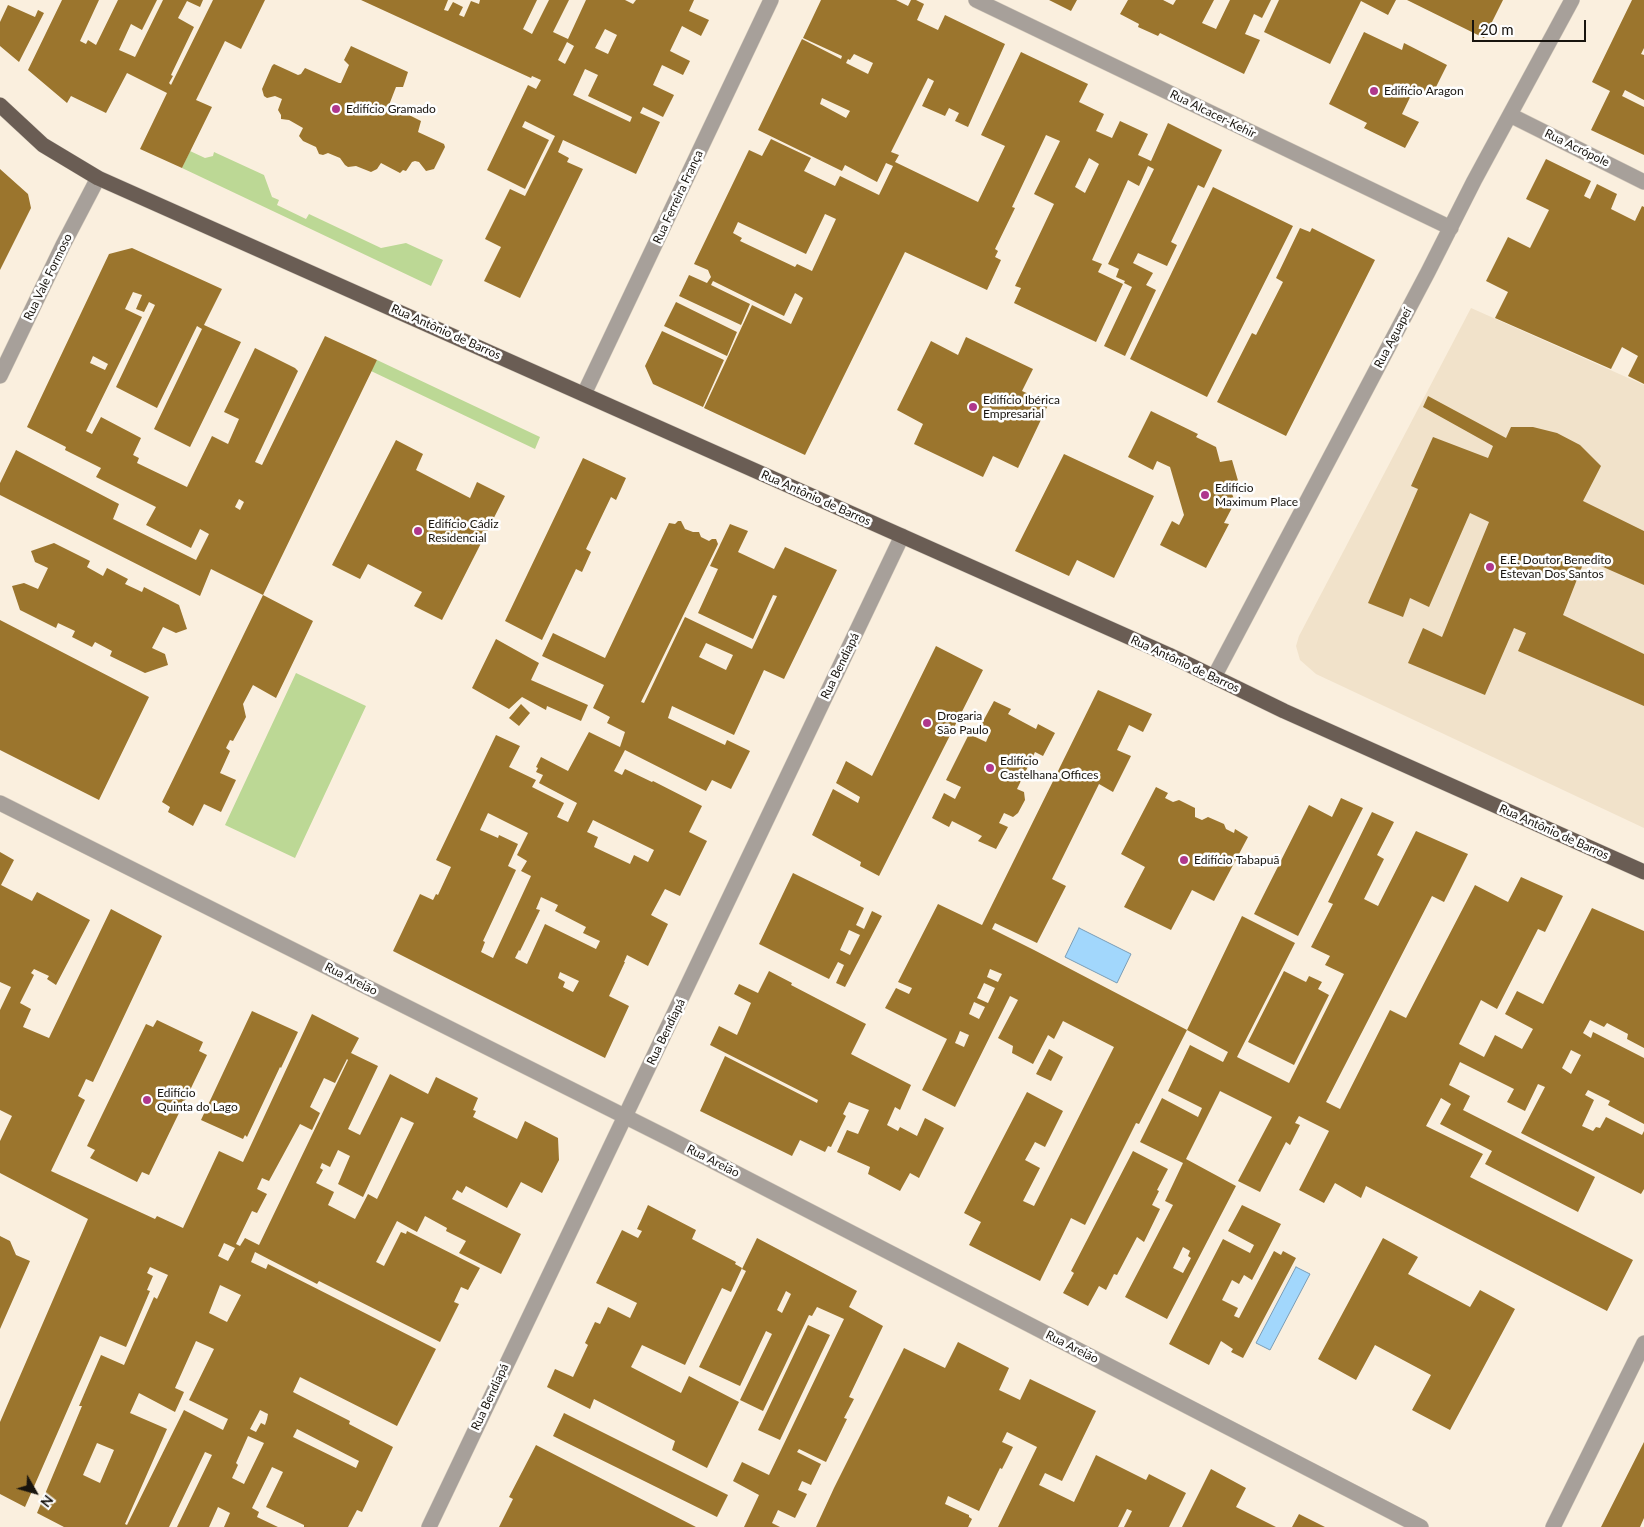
<!DOCTYPE html>
<meta charset="utf-8">
<style>
body{margin:0}
#map{position:relative;width:1644px;height:1527px;overflow:hidden;background:#faefde;font-family:Lato,sans-serif}
canvas{display:block}
.north{position:absolute;left:10px;top:1467px;width:50px;height:50px;-webkit-text-stroke:4px #fefefe;paint-order:stroke;rotate:128deg;font-size:14px;font-weight:700;line-height:20px;text-align:center;color:#18140e}
.north::after{content:'';display:block;margin:auto;width:18px;height:22px;background:#18140e;clip-path:polygon(50% 0,100% 100%,50% 72%,0 100%)}
.scale{position:absolute;left:1472px;top:20px;width:114px;height:22px;box-sizing:border-box;border:2px solid #18140e;border-top:0;padding-left:6px;font-size:15px;line-height:18px;white-space:nowrap;color:#18140e;-webkit-text-stroke:4px #fefefe;paint-order:stroke}
</style>
<div id="map">
<canvas width="1644" height="1527"></canvas>
<div class="north">N</div>
<div class="scale">20 m</div>
</div>
<script>
const g = document.querySelector('canvas').getContext('2d');
g.lineJoin = 'round';
function fill(path, color) { g.fillStyle = color; g.fill(path, 'evenodd'); }
const shape = rows => new Path2D(rows.map(r => 'M' + r).join(''));
function stroke(path, color, width, dash) { g.strokeStyle = color; g.lineWidth = width; g.lineCap = dash ? 'butt' : 'round'; g.setLineDash(dash || []); g.stroke(path); }
function drawText(font, color, halo, rows, align = 'center') {
  g.font = font + ' Lato,sans-serif'; g.lineWidth = 5; g.setLineDash([]); g.textBaseline = 'middle'; g.strokeStyle = halo; g.fillStyle = color; for (const [text, x, y, turn = 0] of rows) {
    g.save(); g.translate(x, y); g.rotate((+turn || 0) * Math.PI / 180); g.textAlign = isNaN(turn) ? turn : align; if (halo) g.strokeText(text, 0, 0); g.fillText(text, 0, 0); g.restore();
  }
}
const built = shape([
 [1471,308,1644,385,1644,828,1316,674,1300,660,1296,646,1299,636]
]);
const green = shape([
 [190,151,205,158,213,156,214,152,264,175,272,197,279,200,277,205,306,219,309,214,381,248,406,243,443,260,431,286,182,168],
 [377,360,540,437,535,449,371,371],
 [296,673,366,706,295,858,225,825]
]);
const water = shape([
 [1079,928,1131,954,1117,983,1065,957,1079,928],
 [1296,1267,1310,1274,1270,1350,1256,1343,1296,1267]
]);
const building = shape([
 [62,0,99,0,80,41,86,44,88,40,96,45,118,0,157,0,142,30,131,24,119,50,135,57,163,0,203,0,200,7,187,1,178,18,194,27,171,75,173,76,169,83,171,85,213,0,265,0,241,49,225,41,196,100,212,107,182,168,140,149,167,93,127,73,106,113,71,96,67,103,28,70],
 [361,0,448,0,444,10,448,11,453,2,463,7,459,15,464,17,471,1,479,4,480,0,537,0,523,29,532,34,549,0,569,0,553,32,568,39,586,0,625,0,633,4,636,0,694,0,689,11,709,20,701,36,682,26,670,51,690,61,683,75,662,65,653,85,674,95,663,117,643,107,640,113,660,122,636,174,563,140,558,152,569,158,567,162,583,169,520,298,484,281,501,247,485,239,510,189,525,196,555,136,525,121,522,127,549,140,525,189,487,170,528,85,536,89,541,80,532,76,531,78],
 [605,29,617,35,608,54,595,48],
 [567,42,574,46,565,64,558,60],
 [585,69,598,75,588,96,632,117,630,122,573,95],
 [821,0,896,0,908,6,911,0,916,0,924,4,917,20,938,30,945,15,1005,44,968,127,955,121,959,113,949,108,945,116,922,106,934,81,928,78,891,152,899,155,895,162,978,202,1005,146,981,135,1021,52,1088,84,1079,102,1104,114,1096,131,1112,138,1120,121,1148,134,1138,155,1151,161,1168,123,1222,150,1204,188,1198,185,1171,242,1177,245,1167,266,1138,253,1133,263,1153,273,1146,285,1156,290,1125,356,1104,346,1132,287,1124,283,1125,281,1116,277,1119,269,1108,264,1154,169,1148,166,1139,186,1128,180,1092,260,1102,264,1098,272,1123,284,1096,342,1014,303,1021,288,1015,286,1054,204,1034,194,1060,141,1046,135,1012,207,1015,208,995,249,998,251,995,257,1001,260,987,290,905,252,805,455,704,408,752,305,791,324,803,298,795,293,784,316,713,281,711,285,750,304,741,325,679,296,689,275,707,283,711,277,708,270,694,264,749,150,762,156,771,139,811,158,804,171,835,186,840,176,879,195,893,166,886,163,877,182,845,165,842,171,758,130,802,39,841,59,842,56,803,38],
 [854,54,873,63,868,74,846,63,848,59,850,60],
 [822,98,850,111,846,118,820,104],
 [1089,158,1099,164,1085,193,1075,187],
 [825,214,836,219,812,271,797,264,795,267,740,241,742,238,733,233,738,222,806,254],
 [1049,0,1077,0,1071,11],
 [1128,0,1163,0,1173,5,1176,0,1214,0,1202,23,1216,29,1230,0,1271,0,1262,18,1254,14,1245,34,1260,40,1244,74,1160,33,1158,36,1138,27,1139,24,1120,14],
 [1279,0,1396,0,1388,15,1361,1,1330,64,1264,32],
 [1407,0,1503,0,1484,38],
 [1632,0,1644,0,1644,48,1641,54,1644,55,1644,100,1625,90,1622,96,1644,107,1644,155,1591,130,1610,91,1592,82],
 [8,5,35,17,38,10,44,13,19,62,0,46,0,22],
 [1364,32,1402,50,1404,43,1447,65,1432,95,1415,87,1402,114,1419,122,1405,148,1364,128,1367,123,1329,104],
 [351,46,408,72,403,87,396,87,389,105,421,121,418,132,444,144,445,147,434,169,426,171,419,162,415,161,412,162,406,171,403,170,400,173,381,163,377,169,371,172,356,166,348,167,345,165,340,158,328,153,323,155,319,154,316,147,303,141,299,136,303,128,289,120,281,119,281,115,278,110,282,99,275,96,267,98,264,96,262,89,272,66,274,64,298,75,301,74,305,68,339,83,341,83,349,65,344,60],
 [1546,159,1591,181,1584,196,1590,199,1597,184,1617,194,1611,209,1635,221,1642,206,1644,207,1644,384,1628,376,1638,356,1622,347,1611,369,1495,318,1508,292,1486,281,1508,237,1530,248,1549,210,1526,199],
 [0,169,28,194,31,208,0,270],
 [1213,187,1293,226,1207,397,1130,359],
 [1300,228,1310,232,1312,228,1375,260,1286,436,1217,402,1252,333,1256,335,1283,282,1276,278],
 [132,248,222,289,204,325,241,342,190,447,154,429,202,329,197,326,157,408,116,387,155,305,149,302,144,312,136,309,142,295,133,292,125,309,142,317,86,431,92,434,101,417,141,438,133,455,139,458,137,463,187,487,212,436,228,444,239,419,224,412,255,348,295,368,298,371,255,462,262,465,325,336,377,360,263,595,211,569,200,596,0,495,0,483,16,450,119,504,113,519,196,560,209,534,200,529,191,548,146,525,156,507,96,477,101,468,65,450,66,447,27,427,109,254],
 [93,356,108,364,105,370,90,363],
 [239,499,244,502,240,510,235,507],
 [676,302,737,332,727,356,664,326],
 [662,331,724,360,703,407,653,384,645,366],
 [966,337,1033,369,1022,391,1049,403,1018,468,993,456,983,477,914,444,923,424,897,410,931,341,958,355],
 [1428,396,1506,438,1511,427,1533,427,1557,433,1580,445,1601,466,1583,501,1644,531,1644,585,1585,559,1563,615,1644,654,1644,706,1518,651,1526,633,1514,628,1485,695,1408,663,1423,628,1442,637,1489,522,1470,513,1429,607,1410,598,1403,617,1368,603,1418,489,1411,486,1433,437,1488,458,1493,446,1423,407],
 [1151,411,1198,434,1196,437,1216,447,1220,462,1232,460,1239,484,1230,488,1235,502,1224,523,1229,524,1206,568,1160,545,1172,521,1179,525,1184,515,1170,467,1157,461,1153,470,1128,457],
 [396,440,423,454,416,470,470,498,477,482,505,496,442,620,414,606,422,592,368,564,360,579,332,565],
 [1064,454,1154,496,1114,578,1077,560,1069,576,1015,551],
 [583,458,626,478,616,500,611,497,586,549,591,552,582,572,576,569,542,640,505,621],
 [678,521,681,521,685,529,693,532,699,532,701,537,709,541,712,539,716,539,718,544,641,702,644,703,685,617,752,649,777,596,773,595,753,639,698,613,718,569,710,566,730,524,748,531,738,552,774,569,785,547,837,570,784,679,764,670,734,735,672,706,668,718,725,745,727,740,750,751,731,789,712,780,706,791,625,750,614,771,622,775,625,769,652,782,653,781,702,806,689,832,707,841,680,896,665,889,651,915,668,924,648,966,627,955,624,962,625,962,609,996,629,1006,605,1058,393,951,420,894,433,900,436,894,438,895,451,867,436,860,496,735,520,746,509,767,536,780,532,787,564,803,557,817,568,822,577,803,539,783,543,775,536,772,538,768,536,767,541,757,568,771,589,732,620,747,625,732,607,723,610,717,593,708,604,685,542,656,553,633,605,658,669,523,675,524],
 [706,643,733,655,726,670,699,657],
 [488,813,528,833,517,855,527,861,521,871,531,876,493,958,481,952,485,942,483,941,516,870,508,866,518,844,499,835,498,838,480,830],
 [593,820,654,850,648,862,634,855,630,864,594,847,598,837,587,832],
 [541,897,558,905,555,911,586,927,583,933,600,941,596,949,545,924,527,964,515,958,519,950,520,951,540,910,536,909],
 [560,972,579,981,573,992,563,987,565,982,558,978],
 [54,543,90,561,87,567,103,576,107,568,128,579,125,584,142,592,144,587,179,605,187,629,176,633,163,627,152,648,165,654,168,665,145,673,110,656,112,651,95,642,92,647,72,637,75,631,58,623,56,628,20,610,12,586,24,583,38,589,48,568,35,562,31,551],
 [263,595,313,621,276,698,253,685,243,704,246,717,233,741,230,740,226,748,230,751,220,773,236,780,221,812,204,804,193,826,168,812,170,807,162,802],
 [0,620,149,697,99,800,0,750],
 [496,639,539,663,531,680,588,705,581,721,547,706,546,710,522,697,509,709,472,688],
 [936,646,983,670,879,876,860,866,861,862,812,835,833,789,858,803,860,797,836,783,846,761,872,776],
 [1098,690,1152,714,1143,732,1129,725,1117,750,1131,756,1113,792,1099,784,1052,879,1066,886,1037,943,995,923,992,929,1034,950,1187,1030,1139,1124,1136,1123,1085,1225,1071,1218,1040,1281,969,1245,981,1222,964,1213,1027,1092,1063,1111,1045,1147,1035,1142,1025,1160,1040,1168,1023,1201,1034,1206,1114,1047,1063,1021,1054,1039,1048,1035,1033,1064,1012,1053,1013,1046,998,1038,1018,1000,1010,996,955,1107,922,1090,947,1039,885,1008,896,988,909,994,912,988,898,982,938,904,982,925],
 [990,969,1002,974,998,982,987,977],
 [984,983,995,988,988,1003,977,998],
 [974,1002,985,1007,979,1019,969,1014],
 [960,1031,969,1035,964,1047,955,1043],
 [994,701,1011,709,1008,714,1036,729,1038,724,1055,733,1043,756,1035,752,1017,789,1024,792,1025,800,1018,813,1013,817,1004,813,999,823,1008,827,996,849,978,841,982,836,952,821,949,827,932,818,944,793,955,799,961,787,946,780,969,734,986,742,991,730,981,725],
 [521,704,530,713,519,726,509,718],
 [1156,787,1168,793,1165,798,1173,802,1179,800,1195,808,1195,817,1202,820,1208,817,1224,824,1226,829,1234,833,1235,829,1248,837,1214,901,1192,890,1171,930,1124,907,1145,867,1121,854],
 [1341,798,1363,808,1298,936,1254,914,1309,805,1332,817],
 [1372,812,1394,822,1377,855,1384,859,1364,899,1378,906,1416,831,1468,854,1444,902,1432,896,1326,1102,1340,1109,1390,1010,1406,1018,1475,885,1508,902,1521,877,1563,896,1545,932,1538,929,1497,1009,1481,1000,1459,1044,1484,1057,1495,1035,1522,1049,1533,1029,1505,1014,1517,991,1543,1004,1592,908,1644,931,1644,1048,1627,1039,1628,1034,1607,1023,1604,1027,1590,1020,1583,1033,1591,1038,1593,1032,1644,1058,1644,1124,1608,1105,1610,1101,1588,1090,1585,1095,1594,1100,1582,1126,1593,1131,1596,1127,1600,1128,1606,1117,1642,1135,1644,1131,1644,1189,1641,1194,1521,1133,1545,1087,1538,1084,1525,1111,1507,1102,1514,1089,1460,1062,1449,1085,1470,1096,1463,1110,1595,1177,1578,1212,1485,1164,1492,1151,1440,1124,1451,1104,1441,1098,1426,1126,1483,1154,1470,1177,1633,1260,1607,1311,1366,1186,1361,1198,1335,1183,1324,1203,1299,1190,1329,1131,1299,1116,1295,1123,1300,1125,1290,1145,1286,1142,1260,1192,1238,1181,1272,1117,1220,1091,1186,1159,1236,1186,1167,1319,1125,1297,1173,1205,1165,1201,1183,1163,1140,1142,1162,1098,1198,1117,1202,1108,1168,1091,1190,1045,1223,1062,1228,1052,1187,1030,1242,916,1295,943,1237,1057,1289,1083,1344,974,1325,965,1330,956,1311,947,1333,904,1328,902],
 [1571,1050,1581,1055,1571,1074,1562,1068],
 [1183,1247,1190,1251,1188,1256,1191,1258,1183,1273,1173,1268],
 [0,852,14,860,1,885,32,901,37,892,90,920,56,985,47,979,49,976,34,969,31,973,34,975,20,1003,31,1009,23,1027,49,1038,111,909,162,936,93,1082,86,1079,78,1096,85,1100,51,1171,155,1219,157,1216,183,1228,219,1151,243,1162,312,1014,359,1038,351,1053,378,1066,348,1129,360,1135,390,1074,428,1094,436,1077,478,1098,473,1110,476,1111,473,1117,517,1139,525,1121,558,1138,559,1160,542,1193,521,1182,507,1208,466,1186,462,1193,457,1190,452,1199,521,1234,501,1274,459,1253,466,1241,446,1231,447,1228,425,1216,417,1232,397,1221,376,1262,384,1266,401,1232,406,1234,407,1231,480,1268,468,1290,461,1287,454,1302,459,1304,440,1342,319,1281,317,1284,255,1252,251,1262,266,1269,268,1264,436,1349,397,1426,300,1377,293,1392,350,1421,349,1424,393,1447,362,1512,357,1510,348,1527,304,1527,304,1525,266,1507,283,1472,272,1467,252,1508,259,1512,257,1517,278,1527,224,1527,230,1513,218,1507,209,1527,177,1527,212,1455,205,1452,169,1527,64,1527,37,1513,82,1406,79,1406,101,1355,124,1365,154,1297,157,1299,168,1275,150,1267,147,1273,153,1276,147,1290,150,1291,126,1347,100,1336,25,1507,0,1494,0,1422,88,1219,0,1173,0,1141,12,1116,0,1110,0,1010,11,987,0,982],
 [347,1059,348,1060,259,1245,245,1238,240,1246,236,1244,252,1211,257,1213,267,1194,257,1189,262,1178,269,1181,300,1124,312,1130,320,1113,310,1107,324,1078,335,1083],
 [401,1117,414,1123,377,1199,368,1194,355,1219,328,1205,334,1192,316,1183,323,1170,320,1168,322,1163,330,1167,338,1150,350,1156,338,1184,363,1197],
 [224,1243,235,1248,228,1261,218,1256],
 [220,1285,241,1295,227,1322,209,1313],
 [196,1341,214,1349,189,1400,228,1419,223,1430,184,1410,127,1525,125,1524,167,1429,130,1413,139,1393,175,1412,184,1392,175,1388],
 [260,1410,268,1414,267,1419,265,1425,261,1423,256,1432,250,1429],
 [297,1429,359,1461,356,1468,293,1437],
 [248,1436,264,1443,244,1484,232,1478,238,1465,236,1463],
 [97,1443,114,1450,100,1483,83,1475],
 [793,873,864,908,856,925,864,929,872,911,882,916,845,987,836,983,844,965,838,962,829,979,759,944],
 [849,930,860,935,850,955,840,950],
 [769,971,792,983,791,985,866,1024,851,1054,911,1085,900,1110,895,1107,887,1125,898,1131,900,1127,917,1136,925,1118,944,1128,919,1178,910,1173,900,1191,868,1174,870,1167,837,1152,847,1130,858,1134,869,1110,849,1102,843,1114,846,1116,831,1147,828,1146,825,1152,800,1140,792,1156,700,1111,725,1056,817,1103,818,1100,710,1045,719,1026,737,1035,751,1003,734,994,739,984,758,993],
 [1284,971,1306,982,1309,976,1322,982,1318,989,1329,995,1294,1065,1248,1042],
 [252,1011,298,1032,281,1068,280,1067,247,1137,245,1135,243,1139,201,1120],
 [157,1020,203,1042,199,1051,207,1055,149,1175,142,1172,137,1182,90,1158,95,1150,87,1146,146,1024,153,1027],
 [1049,1049,1063,1057,1051,1081,1036,1074],
 [1133,1151,1168,1169,1157,1190,1159,1191,1152,1205,1160,1209,1144,1242,1137,1237,1117,1275,1114,1274,1106,1290,1099,1286,1088,1306,1063,1293,1074,1273,1071,1271],
 [648,1205,696,1230,692,1239,736,1262,735,1264,742,1268,731,1292,722,1288,685,1365,642,1345,631,1367,681,1393,689,1376,739,1402,707,1468,672,1450,675,1441,594,1399,590,1409,547,1387,555,1369,573,1377,588,1345,585,1343,595,1322,600,1324,608,1307,630,1318,637,1303,596,1283,622,1230,638,1238,642,1231,637,1229],
 [1242,1205,1281,1224,1252,1280,1244,1275,1239,1284,1232,1280,1222,1300,1238,1308,1234,1316,1239,1318,1274,1251,1281,1255,1283,1251,1296,1258,1243,1358,1231,1352,1233,1349,1221,1341,1209,1365,1169,1344,1223,1239,1250,1253,1254,1245,1228,1231],
 [0,1236,10,1241,16,1255,30,1261,0,1329],
 [757,1238,857,1291,849,1307,883,1326,849,1397,854,1399,844,1418,847,1419,826,1462,799,1449,797,1452,821,1464,811,1485,802,1481,798,1490,807,1494,795,1518,778,1510,772,1523,780,1527,744,1527,759,1495,733,1481,742,1462,769,1475,844,1319,817,1307,812,1316,809,1315,763,1411,740,1400,772,1334,766,1331,740,1386,699,1367,746,1271,742,1269],
 [786,1291,791,1294,782,1313,777,1310],
 [1383,1238,1418,1257,1408,1274,1470,1307,1480,1290,1515,1309,1450,1430,1412,1410,1431,1375,1375,1345,1356,1380,1318,1359],
 [808,1325,830,1335,780,1440,758,1430],
 [958,1342,1009,1368,999,1390,1020,1400,1030,1379,1096,1411,1062,1481,1045,1473,1039,1485,1074,1502,1096,1455,1146,1480,1149,1474,1186,1493,1169,1527,1124,1527,1132,1511,1127,1509,1118,1527,998,1527,1037,1447,1007,1432,1002,1442,1013,1447,1002,1469,1000,1468,979,1511,948,1496,945,1504,969,1515,969,1517,972,1519,968,1527,816,1527,834,1488,904,1348,945,1368],
 [564,1413,728,1495,717,1517,553,1436],
 [1644,1442,1644,1518,1640,1527,1601,1527],
 [536,1445,696,1527,499,1527,513,1499,509,1497],
 [1211,1469,1246,1488,1236,1507,1276,1527,1182,1527],
 [1299,1514,1325,1527,1292,1527]
]);
const minor = shape([
 [976,0,1451,228],
 [1510,115,1644,182],
 [0,376,63,245,98,178],
 [584,394,771,0],
 [1214,677,1428,272,1474,181,1572,0],
 [0,803,670,1139,1421,1527],
 [429,1527,902,536],
 [1553,1527,1644,1343]
]);
const major = shape([
 [0,105,43,145,98,178,1169,655,1284,711,1644,872]
]);
const markers = [
 [1374,91,5,"#af378c"],
 [336,109,5,"#af378c"],
 [973,407,5,"#af378c"],
 [1205,495,5,"#af378c"],
 [418,531,5,"#af378c"],
 [1490,567,5,"#af378c"],
 [927,723,5,"#af378c"],
 [990,768,5,"#af378c"],
 [1184,860,5,"#af378c"],
 [147,1100,5,"#af378c"]
];
const poiNames = [
 ["Edifício Aragon",1384,91],
 ["Edifício Gramado",346,109],
 ["Edifício Ibérica",983,400],
 ["Empresarial",983,414],
 ["Edifício",1215,488],
 ["Maximum Place",1215,502],
 ["Edifício Cádiz",428,524],
 ["Residencial",428,538],
 ["E.E. Doutor Benedito",1500,560],
 ["Estevan Dos Santos",1500,574],
 ["Drogaria",937,716],
 ["São Paulo",937,730],
 ["Edifício",1000,761],
 ["Castelhana Offices",1000,775],
 ["Edifício Tabapuã",1194,860],
 ["Edifício",157,1093],
 ["Quinta do Lago",157,1107]
];
const streetNames = [
 ["Rua Alcacer-Kehir",1213,114,26],
 ["Rua Acrópole",1577,148,26],
 ["Rua Ferreira França",678,197,-65],
 ["Rua Vale Formoso",48,277,-64],
 ["Rua Antônio de Barros",446,332,24],
 ["Rua Aguapeí",1393,338,-62],
 ["Rua Antônio de Barros",816,498,24],
 ["Rua Antônio de Barros",1185,664,25],
 ["Rua Bendiapá",840,666,-64],
 ["Rua Antônio de Barros",1554,832,24],
 ["Rua Areião",351,979,27],
 ["Rua Bendiapá",666,1032,-64],
 ["Rua Areião",713,1161,27],
 ["Rua Areião",1072,1347,27],
 ["Rua Bendiapá",490,1397,-65]
];
fill(built, '#f1e2ca');
fill(green, '#bcd895');
fill(water, '#a2d7fc');
stroke(water, '#799cb5', 1);
fill(building, '#9b752d');
stroke(minor, '#d6ccbd', 16);
stroke(major, '#d6ccbd', 16);
stroke(minor, '#a7a09a', 15);
stroke(major, '#6a5d54', 15);
for (const [x, y, r, color] of markers) { const dot = new Path2D(); dot.arc(x, y, r, 0, 2 * Math.PI); g.fillStyle = color; g.fill(dot); stroke(dot, '#fefefe', 2); }
drawText('12px', '#18140e', '#fefefe', poiNames, 'left');
drawText('12px', '#18140e', '#fefefe', streetNames);
</script>
